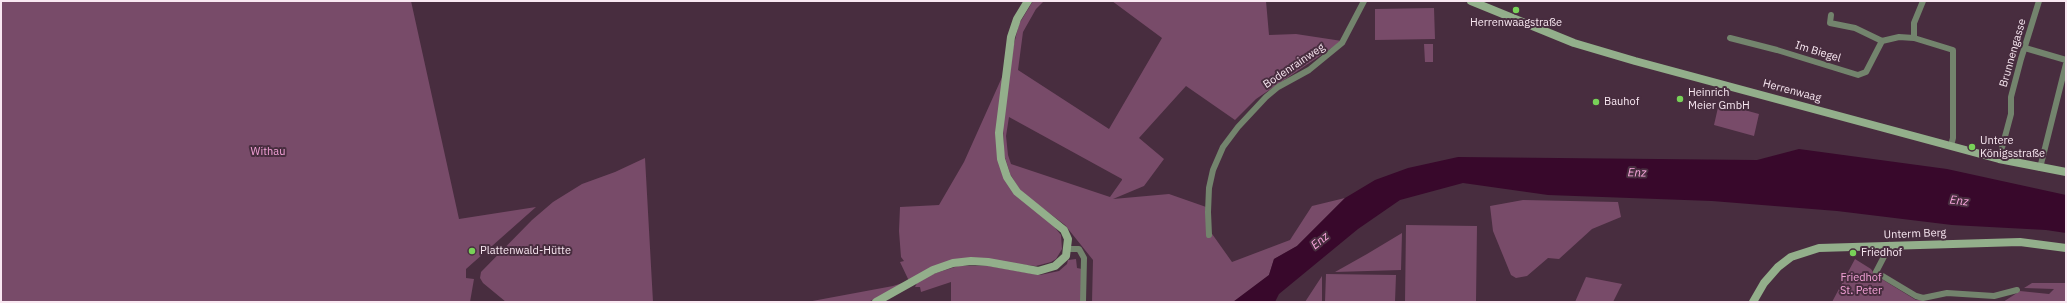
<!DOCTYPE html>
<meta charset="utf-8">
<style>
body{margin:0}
#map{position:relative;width:2067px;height:303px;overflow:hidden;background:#482d3f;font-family:"IBM Plex Sans",sans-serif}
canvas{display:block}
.frame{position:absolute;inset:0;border:2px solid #f9e8f2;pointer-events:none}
</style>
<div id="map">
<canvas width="2067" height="303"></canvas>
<div class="frame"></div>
</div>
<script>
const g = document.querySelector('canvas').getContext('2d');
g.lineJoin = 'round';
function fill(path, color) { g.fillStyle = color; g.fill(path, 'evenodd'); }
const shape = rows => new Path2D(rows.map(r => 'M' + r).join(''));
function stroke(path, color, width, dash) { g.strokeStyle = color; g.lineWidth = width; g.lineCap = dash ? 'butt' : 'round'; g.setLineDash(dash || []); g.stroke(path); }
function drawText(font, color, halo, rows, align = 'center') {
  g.font = font + ' "IBM Plex Sans",sans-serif'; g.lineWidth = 4; g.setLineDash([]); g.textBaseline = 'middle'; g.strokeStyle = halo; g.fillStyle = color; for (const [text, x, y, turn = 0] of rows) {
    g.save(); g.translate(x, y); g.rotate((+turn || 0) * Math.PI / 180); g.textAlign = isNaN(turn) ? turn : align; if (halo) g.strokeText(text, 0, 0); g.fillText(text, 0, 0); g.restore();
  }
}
const green = shape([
 [1,1,411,1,459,219,536,207,466,269,466,278,474,279,470,302,1,302],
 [1033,1,1044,1,1036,9,1023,32,1018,70,1109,129,1162,38,1112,1,1266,1,1269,35,1296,34,1342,41,1256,99,1235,120,1186,86,1139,138,1164,159,1144,186,1113,199,1169,194,1209,208,1210,231,1232,262,1290,240,1312,206,1345,198,1297,246,1274,259,1269,275,1233,302,1092,302,1093,260,1065,225,1021,192,1009,172,1004,155,1003,125,1013,48,1019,24],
 [1009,117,1122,179,1122,180,1110,197,1011,164,1008,155,1006,136],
 [1434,8,1435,39,1375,40,1375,9],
 [1424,44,1433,44,1433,62,1425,62],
 [1003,75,997,132,1017,196,1052,224,1061,235,1062,249,1056,259,1051,262,1036,266,965,259,870,301,807,302,893,286,909,281,900,262,904,261,901,257,899,231,900,207,939,205,964,162],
 [1719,103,1759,114,1754,136,1714,125],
 [645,158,653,302,506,302,483,283,480,278,481,272,532,220,553,202,582,184,615,172],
 [1523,200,1618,202,1621,217,1592,229,1559,259,1548,258,1527,276,1516,278,1511,275,1493,231,1490,206],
 [1406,225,1477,226,1476,302,1405,302],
 [1402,233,1401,270,1335,272,1367,254],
 [1076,259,1077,268,1082,269,1081,302,951,302,951,282,921,292,920,287,915,287,917,283,930,275,958,266,989,266,1040,275,1059,271,1067,264,1068,260],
 [1855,259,1871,269,1875,275,1916,300,1922,300,1922,302,1832,302],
 [1326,274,1396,275,1395,302,1325,302],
 [1322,276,1322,302,1305,302],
 [1586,277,1622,284,1613,302,1575,302],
 [2032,283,2066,283,2066,302,2003,302,2020,291,2049,294,2054,289,2024,288]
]);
const water = shape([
 [1799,149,1947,169,2066,195,2066,233,2046,230,1952,225,1837,211,1712,201,1548,195,1463,183,1400,200,1358,229,1279,294,1275,302,1233,302,1269,275,1274,259,1297,246,1345,198,1375,180,1408,168,1458,157,1757,160]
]);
const street = shape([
 [1923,1,1914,23,1914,38,1953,50,1953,138,1951,146],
 [1831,15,1830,23,1855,28,1882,41],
 [1730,38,1777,50,1858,75,1866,72,1882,41,1899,37,1914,38],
 [2025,48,2066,60],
 [1999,159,2011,114,2011,97,2021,59,2039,1],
 [2040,168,2066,64],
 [1209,235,1208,212,1209,188,1213,170,1223,147,1238,127,1266,97,1278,87,1309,70,1342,43,1364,1],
 [1890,245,1876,272,1916,296,1923,298,1947,293,1994,296,2017,290],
 [1068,249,1079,249,1084,258,1083,302]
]);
const secondary = shape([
 [1471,1,1574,43,1635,61,1999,159,2066,172],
 [876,302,933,270,953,263,971,261,988,262,1038,271,1055,266,1066,256,1068,239,1064,230,1017,192,1007,177,1001,159,999,133,1011,37,1017,19,1028,1],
 [1753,302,1764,283,1778,267,1791,257,1819,248,2020,242,2066,248]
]);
const markers = [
 [1516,10,4,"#78d158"],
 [1680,99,4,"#78d158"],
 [1596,102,4,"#78d158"],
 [1972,147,4,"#78d158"],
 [472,251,4,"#78d158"],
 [1853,253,4,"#78d158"]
];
const poiNames = [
 ["Herrenwaagstraße",1516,23,"center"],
 ["Heinrich",1688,93],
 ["Meier GmbH",1688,106],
 ["Bauhof",1604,102],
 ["Untere",1980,141],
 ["Königsstraße",1980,154],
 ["Plattenwald-Hütte",480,251],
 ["Friedhof",1861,253]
];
const streetNames = [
 ["Im Biegel",1818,52,17],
 ["Brunnengasse",2013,53,-74],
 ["Bodenrainweg",1294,66,-34],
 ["Herrenwaag",1792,91,15],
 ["Unterm Berg",1915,234,-2]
];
const parkNames = [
 ["Withau",268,152],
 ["Friedhof",1861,278],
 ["St. Peter",1861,291]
];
const waterNames = [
 ["Enz",1637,173,1],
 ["Enz",1959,201,6],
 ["Enz",1320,241,-40]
];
fill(green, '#784b69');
fill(water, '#38082b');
stroke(street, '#73846d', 6);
stroke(secondary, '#93af8b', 8);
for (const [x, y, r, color] of markers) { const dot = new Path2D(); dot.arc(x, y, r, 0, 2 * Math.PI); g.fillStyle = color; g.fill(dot); stroke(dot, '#482d3f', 1.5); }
drawText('11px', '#f9e8f2', '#482d3f', poiNames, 'left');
drawText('11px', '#f9e8f2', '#482d3f', streetNames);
drawText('11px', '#f2a1d6', '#482d3f', parkNames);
drawText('italic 12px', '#f8a7dc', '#482d3f', waterNames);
</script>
